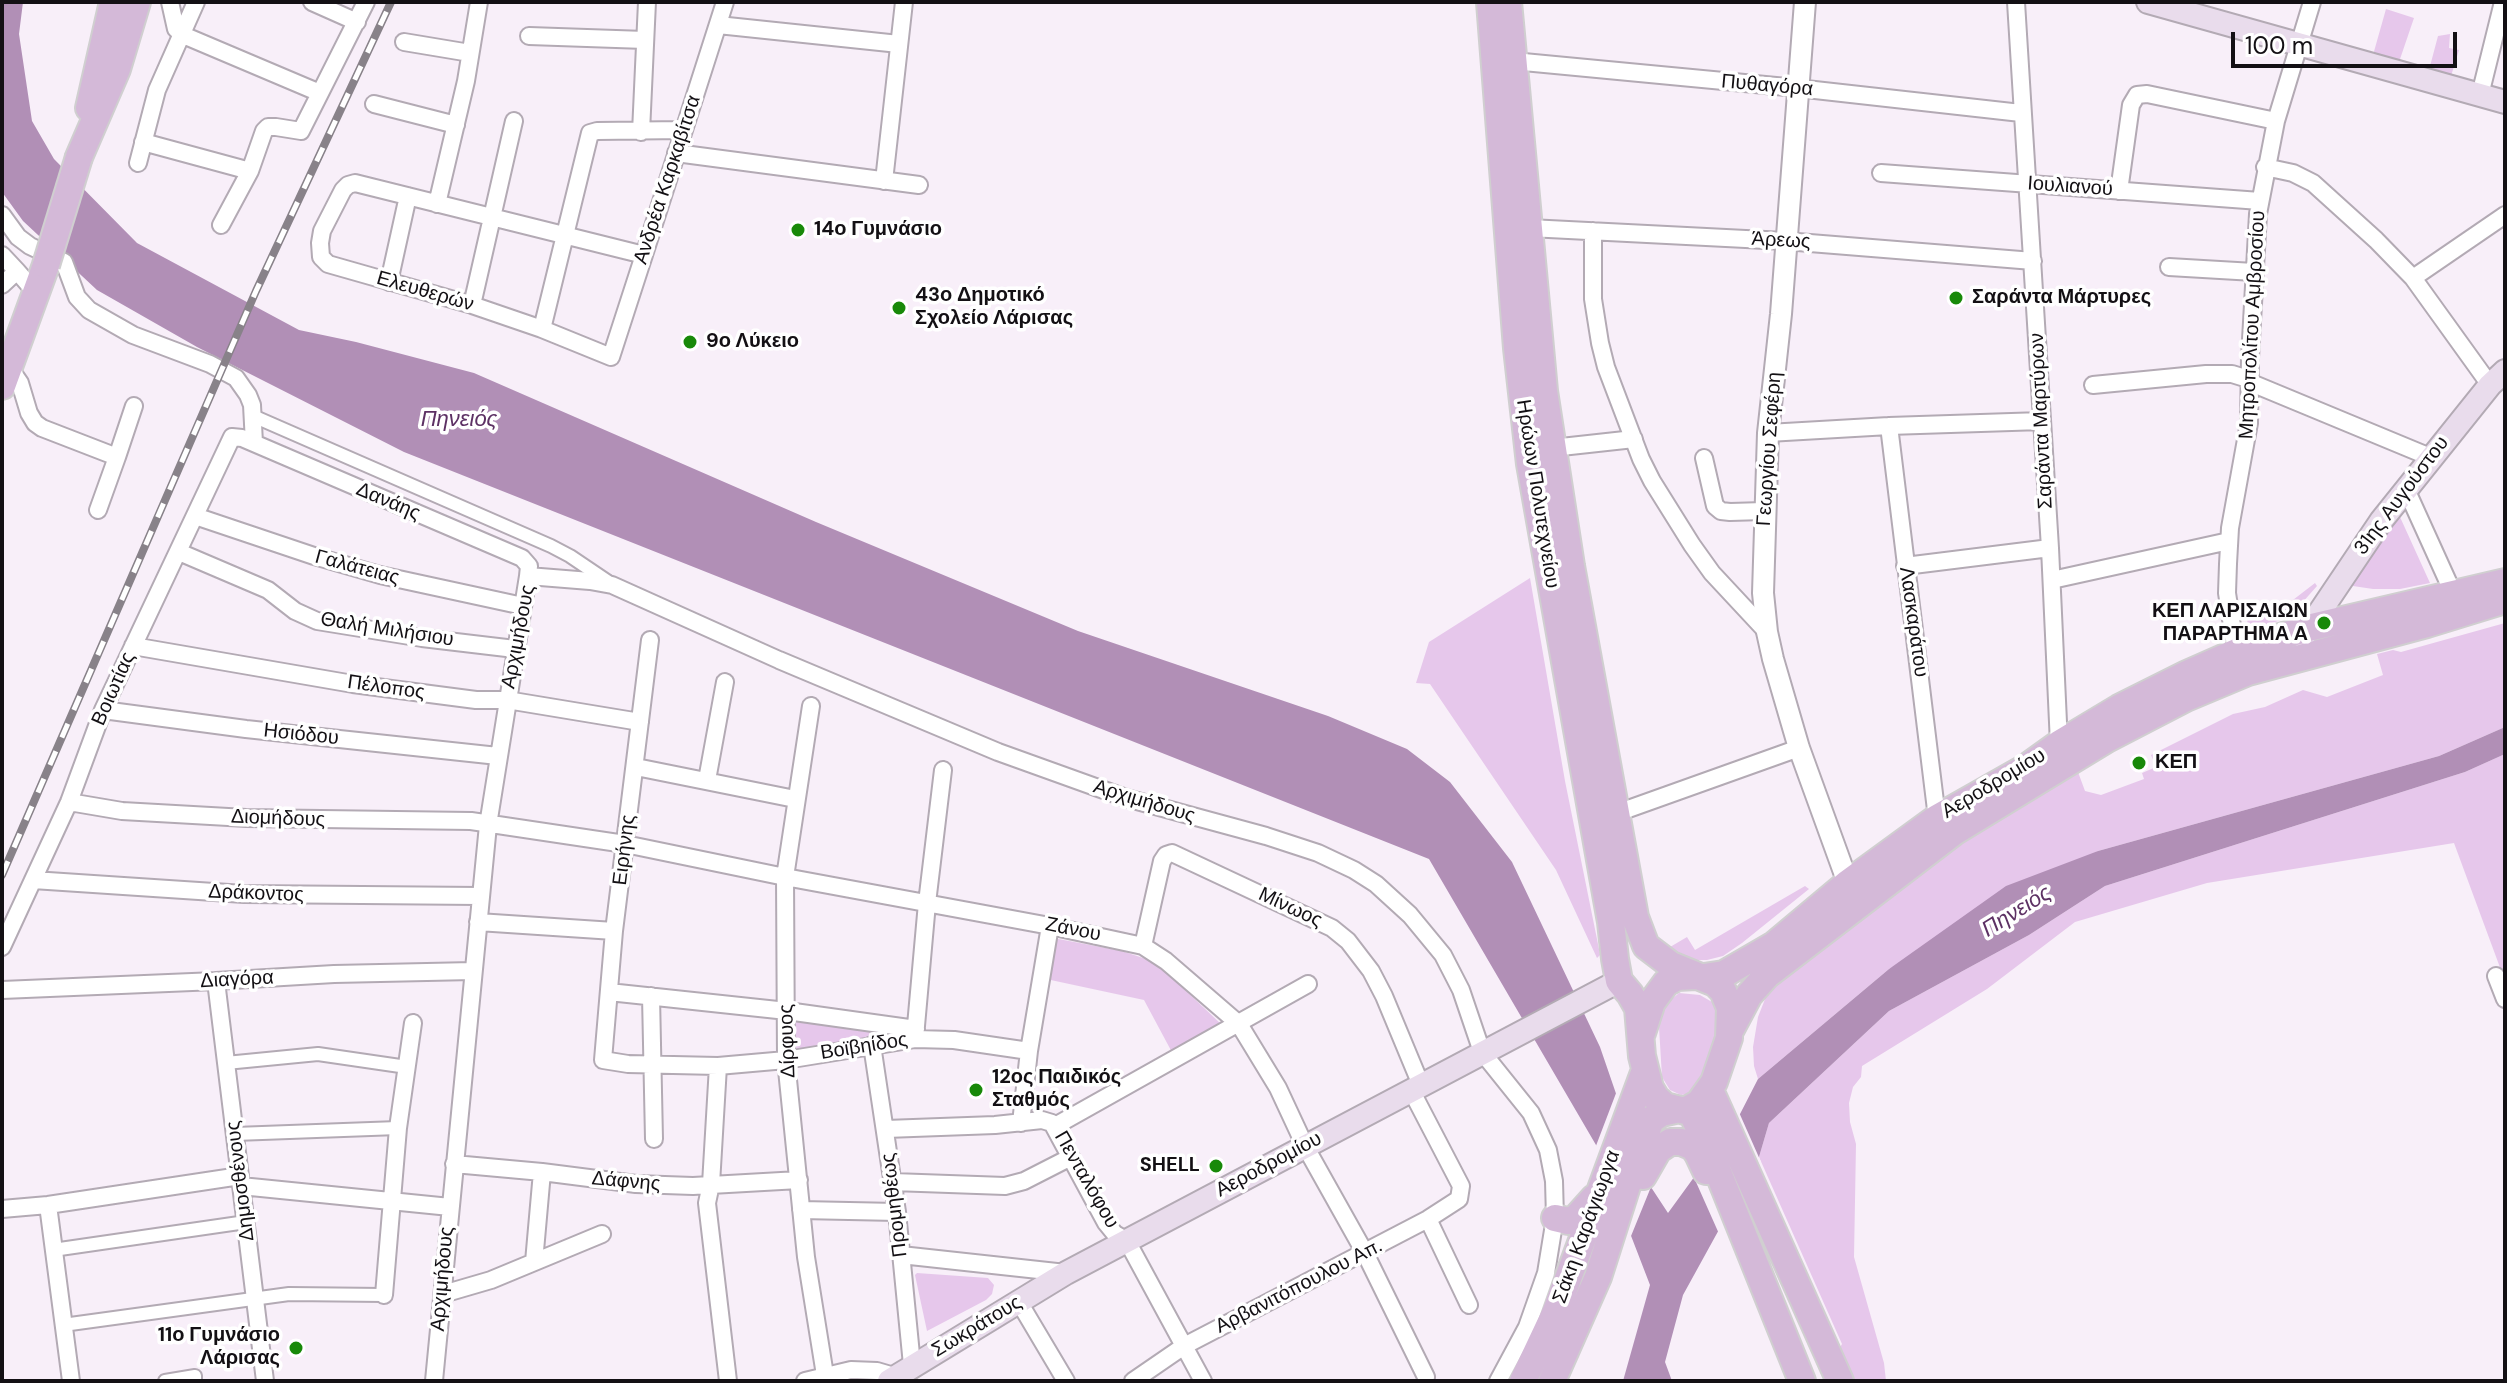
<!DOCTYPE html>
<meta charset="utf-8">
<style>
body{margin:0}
#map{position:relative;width:2507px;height:1383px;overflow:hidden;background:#f8eff9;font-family:"DM Sans",sans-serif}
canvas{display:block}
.frame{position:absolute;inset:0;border:4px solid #131014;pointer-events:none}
.scale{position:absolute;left:2231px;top:32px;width:226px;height:36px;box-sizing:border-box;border:4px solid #131014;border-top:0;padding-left:10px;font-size:24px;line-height:28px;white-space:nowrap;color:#131014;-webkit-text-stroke:6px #fff;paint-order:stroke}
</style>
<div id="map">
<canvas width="2507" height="1383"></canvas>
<div class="frame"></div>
<div class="scale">100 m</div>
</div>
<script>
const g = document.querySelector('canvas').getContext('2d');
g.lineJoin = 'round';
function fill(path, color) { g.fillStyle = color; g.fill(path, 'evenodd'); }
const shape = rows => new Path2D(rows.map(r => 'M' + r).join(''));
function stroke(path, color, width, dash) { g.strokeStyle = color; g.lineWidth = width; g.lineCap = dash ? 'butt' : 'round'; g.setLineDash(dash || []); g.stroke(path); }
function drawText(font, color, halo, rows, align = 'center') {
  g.font = font + ' "DM Sans",sans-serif'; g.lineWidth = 7; g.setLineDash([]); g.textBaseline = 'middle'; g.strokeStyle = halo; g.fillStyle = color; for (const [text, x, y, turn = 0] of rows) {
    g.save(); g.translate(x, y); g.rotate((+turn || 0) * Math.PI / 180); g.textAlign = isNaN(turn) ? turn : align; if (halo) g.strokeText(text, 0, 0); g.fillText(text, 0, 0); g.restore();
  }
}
const green = shape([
 [2386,9,2414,18,2399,62,2373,55],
 [2450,34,2449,48,2459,50,2451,76,2429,70,2438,36],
 [2400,517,2430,583,2400,589,2373,589,2353,586,2352,577],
 [1530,578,1565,781,1599,949,1600,955,1597,958,1556,870,1430,684,1416,683,1429,642],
 [2315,583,2317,586,2294,612,2281,620,2249,631,2247,619,2289,603],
 [2505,623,2505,727,2439,756,2098,851,1889,969,1758,1079,1754,1066,1753,1047,1758,1017,1767,994,1785,975,1954,845,2003,814,2078,772,2085,791,2101,795,2144,779,2142,773,2156,767,2151,755,2233,714,2265,707,2303,690,2327,697,2383,675,2377,654,2393,650,2401,652],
 [2505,754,2505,981,2454,843,2207,883,2075,922,1987,989,1862,1066,1861,1077,1853,1087,1849,1103,1850,1122,1856,1144,1854,1257,1884,1363,1886,1381,1852,1381,1838,1351,1842,1344,1759,1157,1769,1123,1889,1011,2029,935,2105,886,2465,772],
 [1805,886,1809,889,1742,943,1723,956,1707,960,1690,960,1665,950,1687,937,1695,950],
 [1053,938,1122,951,1149,960,1160,966,1223,1026,1174,1056,1144,1000,1046,979],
 [1679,993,1700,995,1712,1002,1717,1007,1719,1030,1704,1080,1689,1094,1681,1095,1670,1090,1662,1077,1659,1027,1666,1004],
 [793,1018,893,1034,793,1051],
 [917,1273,988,1278,994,1285,992,1294,986,1300,927,1331,915,1275]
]);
const water = shape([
 [2,2,23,2,19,34,32,121,54,159,137,243,299,330,356,342,474,373,816,522,1078,631,1328,716,1407,749,1450,782,1512,862,1600,1047,1645,1178,1668,1213,1740,1114,1758,1079,1889,969,2006,886,2098,851,2439,756,2505,727,2505,754,2465,772,2105,886,2029,935,1889,1011,1769,1123,1759,1157,1683,1295,1665,1362,1672,1381,1623,1381,1650,1285,1596,1145,1429,859,404,452,197,347,97,290,23,221,2,192]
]);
const pier = shape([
 [1618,1088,1653,1182,1629,1241,1594,1151],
 [1738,1110,1761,1162,1720,1236,1692,1173]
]);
const pedestrian = shape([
 [253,416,551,546,570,556,610,583],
 [226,1063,318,1054,407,1067],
 [235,1134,398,1128],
 [53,1250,246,1222],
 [63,1325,289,1294,384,1295],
 [165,1381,195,1376,195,1381]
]);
const minor = shape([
 [170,2,176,29,183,35,320,93],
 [312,2,357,22],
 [2016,2,2050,548,2059,744],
 [718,25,899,44],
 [529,36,645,40],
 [404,42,470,53],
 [1513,61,1797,88,2021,113],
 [2480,95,2503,2],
 [374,104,456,125],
 [641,132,647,2],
 [143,142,250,171],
 [676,153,919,185],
 [138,163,157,90,196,2],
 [2265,167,2293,173,2313,183,2376,240,2413,278,2490,385],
 [1881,173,2260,201],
 [884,181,904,2],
 [2119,191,2131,105,2137,95,2147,94,2276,121],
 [437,204,466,81,479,2],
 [2,215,18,237,30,246,64,262,77,297,89,310,133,335,210,364,236,378,248,395,252,405,254,443],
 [221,225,250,171,264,131,268,127,276,127,301,131,366,2],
 [1529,228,1785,241,2033,261],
 [1593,231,1593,299,1600,343,1606,367,1641,459,1652,481,1692,545,1712,573,1767,632],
 [2,255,17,271],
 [644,255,355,183,348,185,343,190,322,231,320,243,321,257,328,264,472,305,542,329,611,357,644,255,725,2],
 [2169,267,2254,272],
 [2413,278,2505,215],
 [389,282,408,196],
 [2,285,17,271,36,293],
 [472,305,514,121],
 [542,329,590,133,597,131,684,130],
 [9,367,20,383,29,413,35,423,42,428,117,457,98,510],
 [2093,385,2206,374,2232,374,2245,378,2249,382,2430,457],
 [1889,426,1937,818],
 [1768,433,1889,426,2042,421],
 [1552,448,1634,439],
 [117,457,134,406],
 [1704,458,1715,506,1721,511,1730,512,1764,511],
 [2406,489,2454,595],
 [195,516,314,556,380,575,523,606],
 [179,552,268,590,295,611,317,621,422,638,515,649],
 [1905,566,2050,548],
 [2052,580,2229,541],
 [650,640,614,931,603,1060,628,1064,718,1066,786,1060,915,1039,954,1040,1029,1051],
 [133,646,353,684,476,700,507,700,640,722],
 [2236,652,2227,593,2228,564,2230,528,2249,423,2250,358,2258,214,2276,121,2312,2],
 [811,706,785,877,786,1060,806,1257,825,1375],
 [103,710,246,729,498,756],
 [636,767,795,799],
 [707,780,725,682],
 [69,802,122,811,246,818,471,821,625,844,785,877,1050,926,1143,946,1166,961,1239,1024,1278,1088,1305,1146,1365,1253,1426,1377],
 [1617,813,1799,748],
 [33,880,244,894,480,896],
 [478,922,614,931],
 [1143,946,1162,861,1166,855,1172,853,1332,928,1348,941,1371,971,1384,996,1421,1085],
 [2,947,69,802,103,710,232,437,242,438,522,558,529,566,528,576],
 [2496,976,2505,999],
 [216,981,265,1381],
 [2,990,216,981,334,974,473,971],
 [609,992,787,1011,916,1029],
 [651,996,654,1139],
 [915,1037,927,903,943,770],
 [872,1045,897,1212,912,1365],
 [718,1066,711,1184,707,1203,728,1381],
 [1021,1123,1029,1051,1050,926],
 [1055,1126,1308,984],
 [886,1129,995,1125,1042,1120,1052,1123,1106,1223,1115,1234,1127,1241,1203,1381],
 [454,1164,542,1172,636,1184,693,1186,799,1180],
 [893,1182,1005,1186,1024,1181,1071,1157],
 [241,1186,450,1207],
 [48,1205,71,1381],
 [2,1209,48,1205,240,1176],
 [801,1210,897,1212],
 [1428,1219,1469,1305],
 [901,1255,1066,1273],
 [534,1262,542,1172],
 [443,1294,491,1280,602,1234],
 [384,1295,398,1128,413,1023],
 [1019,1302,1066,1381],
 [434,1381,488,825,528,576,590,581,612,585,779,660,998,752,1126,798,1266,836,1318,853,1354,870,1376,884,1410,915,1443,955,1461,990,1482,1052,1531,1113,1548,1150,1554,1181,1555,1218,1546,1273,1527,1327,1498,1381],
 [805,1381,851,1370,877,1371,894,1376],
 [1133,1381,1184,1346,1428,1219,1459,1199,1461,1186,1411,1090]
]);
const tertiary = shape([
 [1805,2,1781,314,1768,433,1763,593,1767,632,1773,659,1799,748,1848,883]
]);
const secondary = shape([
 [2148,2,2505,102],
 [2303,637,2381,521,2490,385,2505,371],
 [889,1381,1066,1273,1619,981]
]);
const primary = shape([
 [1490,2,1517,348,1530,464,1611,922,1615,959,1619,981,1630,994,1638,1008,1642,1056,1650,1088,1656,1098,1665,1106,1685,1111,1699,1103,1714,1082,1729,1038,1730,1008,1723,991,1715,983,1671,965,1646,946,1635,917,1571,566,1544,391,1508,2],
 [89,108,113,2],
 [79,157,117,69,137,2],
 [2,386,46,265],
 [1704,977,1724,974,1774,945,1848,883,1937,818,2027,767,2059,744,2119,708,2187,674,2246,648,2308,628,2505,582],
 [1731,1029,1749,995,1767,975,1954,832,2107,739,2186,698,2248,672,2427,624,2505,600],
 [1642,1033,1652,1002,1666,983,1677,977,1696,976],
 [1710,1090,1840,1381],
 [1690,1109,1708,1147,1802,1381],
 [1643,1176,1658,1150,1670,1142,1681,1142,1693,1147,1698,1154,1706,1171],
 [1555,1218,1568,1221,1576,1218,1594,1198],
 [1523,1381,1556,1311,1645,1070],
 [1552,1381,1598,1277,1632,1170,1651,1120,1661,1113,1675,1110]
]);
const rail = shape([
 [2,875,256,291,391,2]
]);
const primaryBridge = shape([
 [46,265,79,157]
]);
const markers = [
 [798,230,8,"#188909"],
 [1956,298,8,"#188909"],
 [899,308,8,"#188909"],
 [690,342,8,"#188909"],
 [2324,623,8,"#188909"],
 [2139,763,8,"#188909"],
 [976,1090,8,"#188909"],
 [1216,1166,8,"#188909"],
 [296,1348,8,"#188909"]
];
const streetNames = [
 ["Πυθαγόρα",1767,86,5],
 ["Ανδρέα Καρκαβίτσα",668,180,-72],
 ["Ιουλιανού",2070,187,4],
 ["Άρεως",1781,241,3],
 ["Ελευθερών",425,292,16],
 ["Μητροπολίτου Αμβροσίου",2253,325,-87],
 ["Σαράντα Μαρτύρων",2042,421,-93],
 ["Γεωργίου Σεφέρη",1770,449,-86],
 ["Ηρώων Πολυτεχνείου",1537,494,81],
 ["31ης Αυγούστου",2402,496,-53],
 ["Δανάης",388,502,23],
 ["Γαλάτειας",357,568,15],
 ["Λασκαράτου",1913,622,82],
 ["Θαλή Μιλήσιου",387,630,9],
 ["Αρχιμήδους",519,637,-79],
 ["Πέλοπος",386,688,8],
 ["Βοιωτίας",114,689,-66],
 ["Ησιόδου",301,735,6],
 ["Αεροδρομίου",1994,784,-31],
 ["Αρχιμήδους",1144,802,17],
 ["Διομήδους",278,819,2],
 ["Ειρήνης",625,850,-83],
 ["Δράκοντος",256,894,2],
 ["Μίνωος",1290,908,25],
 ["Ζάνου",1073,930,11],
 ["Διαγόρα",237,980,-3],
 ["Δίρφυος",788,1041,-92],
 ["Βοϊβηίδος",864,1047,-9],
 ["Αεροδρομίου",1269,1165,-28],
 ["Πενταλόφου",1086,1180,60],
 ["Δημοσθένους",241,1181,-97],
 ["Δάφνης",626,1182,5],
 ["Προμηθέως",895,1205,-97],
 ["Σάκη Καράγιωργα",1587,1227,-70],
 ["Αρχιμήδους",443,1279,-85],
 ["Αρβανιτόπουλου Απ.",1299,1287,-27],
 ["Σωκράτους",977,1327,-31]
];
const poiNames = [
 ["14ο Γυμνάσιο",814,230],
 ["43ο Δημοτικό",915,296],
 ["Σχολείο Λάρισας",915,319],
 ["Σαράντα Μάρτυρες",1972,298],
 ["9ο Λύκειο",706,342],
 ["ΚΕΠ ΛΑΡΙΣΑΙΩΝ",2308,612,"right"],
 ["ΠΑΡΑΡΤΗΜΑ A",2308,635,"right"],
 ["ΚΕΠ",2155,763],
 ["12ος Παιδικός",992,1078],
 ["Σταθμός",992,1101],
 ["SHELL",1200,1166,"right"],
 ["11ο Γυμνάσιο",280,1336,"right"],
 ["Λάρισας",280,1359,"right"]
];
const waterNames = [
 ["Πηνειός",459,420],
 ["Πηνειός",2017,912,-32]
];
fill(green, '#e6c7eb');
fill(water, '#b18fb6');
fill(pier, '#f8eff9');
stroke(pedestrian, '#b3aab4', 16);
stroke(minor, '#b3aab4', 20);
stroke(tertiary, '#b3aab4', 24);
stroke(secondary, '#b3aab4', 26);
stroke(primary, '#d0cfd0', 30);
stroke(pedestrian, '#fff', 12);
stroke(minor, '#fff', 16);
stroke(tertiary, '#fff', 20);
stroke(secondary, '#e9dcec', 22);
stroke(primary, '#d4b9d8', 26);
stroke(rail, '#888289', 8);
stroke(rail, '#fff', 5, [15]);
stroke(primaryBridge, '#d0cfd0', 30, []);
stroke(primaryBridge, '#d4b9d8', 26);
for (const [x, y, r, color] of markers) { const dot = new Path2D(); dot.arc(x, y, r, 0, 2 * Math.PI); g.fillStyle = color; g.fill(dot); stroke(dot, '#fff', 3); }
drawText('20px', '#131014', '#fff', streetNames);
drawText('bold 20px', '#131014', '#fff', poiNames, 'left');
drawText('italic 22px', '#5d3164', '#fff', waterNames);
</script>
